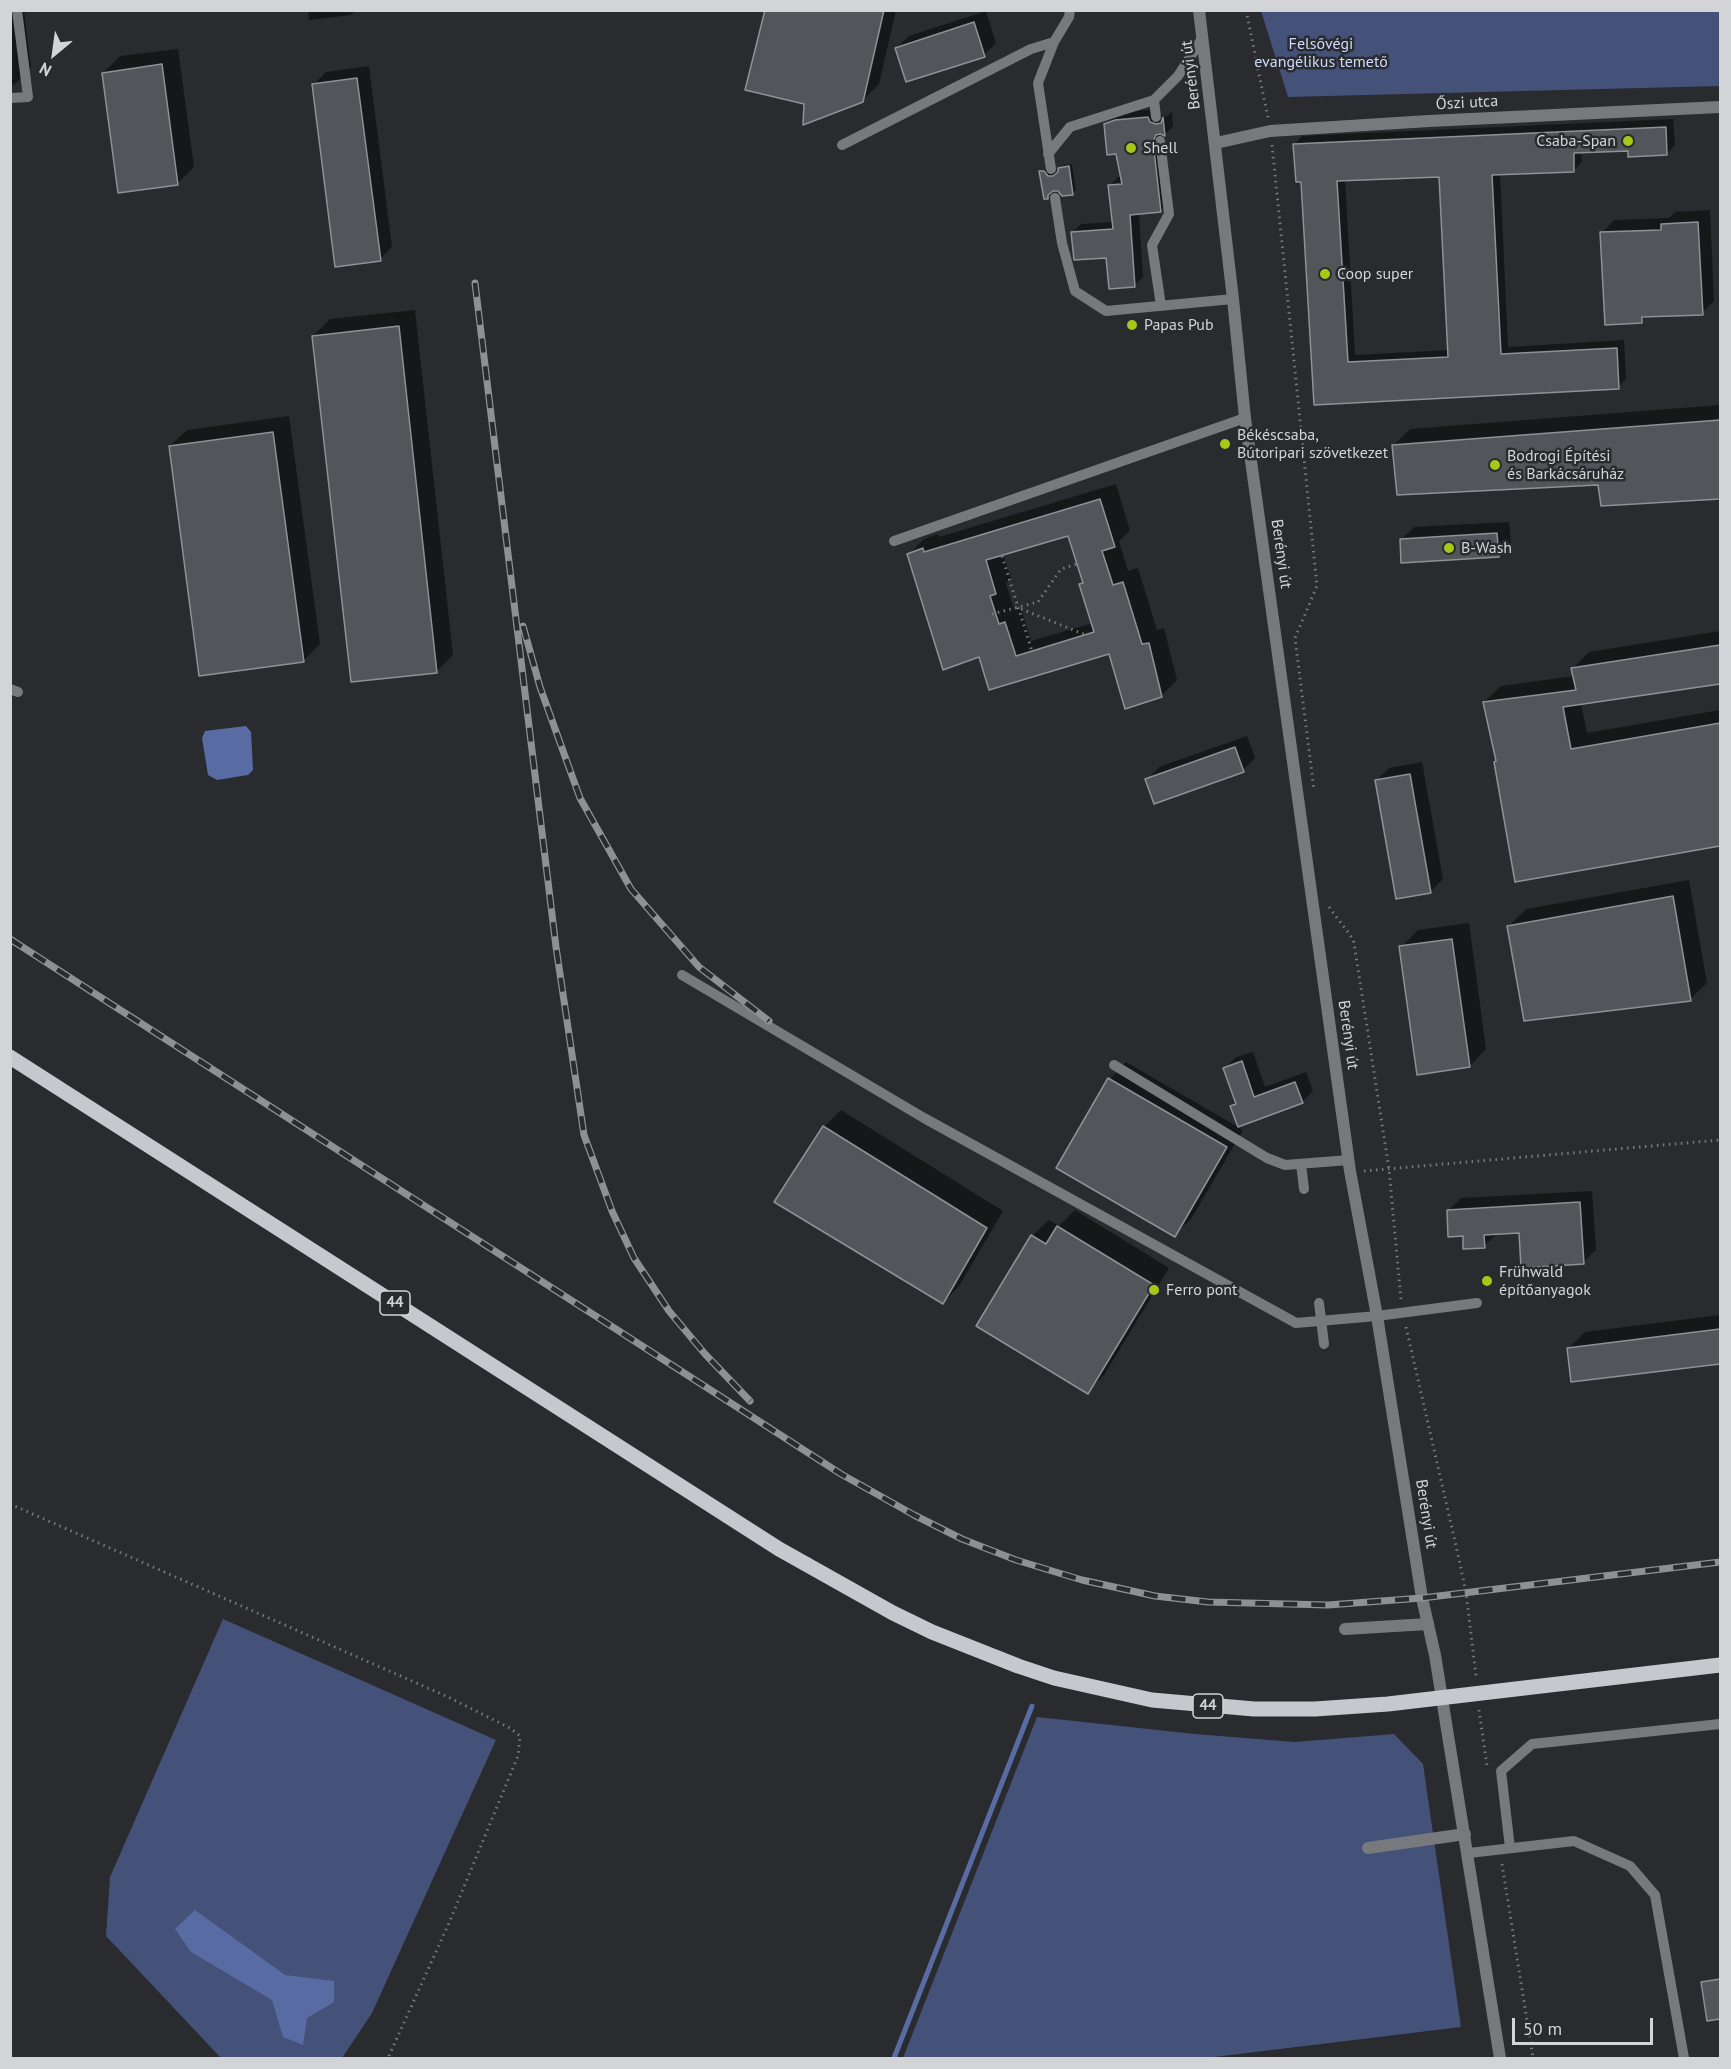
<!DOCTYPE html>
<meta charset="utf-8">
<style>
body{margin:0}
#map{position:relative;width:1731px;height:2069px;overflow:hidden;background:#292b2f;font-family:"PT Sans",sans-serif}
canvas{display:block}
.frame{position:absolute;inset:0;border:12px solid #d3d4d7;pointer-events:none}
.north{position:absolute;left:24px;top:24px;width:60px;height:60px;-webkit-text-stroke:4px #292b2f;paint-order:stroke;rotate:209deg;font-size:16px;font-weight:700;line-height:24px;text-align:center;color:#d3d4d7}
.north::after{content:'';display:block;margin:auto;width:21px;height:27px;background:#d3d4d7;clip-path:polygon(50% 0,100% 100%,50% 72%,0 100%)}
.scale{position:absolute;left:1512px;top:2018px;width:141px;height:27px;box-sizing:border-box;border:3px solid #d3d4d7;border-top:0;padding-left:8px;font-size:18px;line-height:21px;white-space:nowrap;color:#d3d4d7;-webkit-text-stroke:4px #292b2f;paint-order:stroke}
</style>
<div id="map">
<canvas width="1731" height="2069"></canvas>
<div class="frame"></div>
<div class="north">N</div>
<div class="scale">50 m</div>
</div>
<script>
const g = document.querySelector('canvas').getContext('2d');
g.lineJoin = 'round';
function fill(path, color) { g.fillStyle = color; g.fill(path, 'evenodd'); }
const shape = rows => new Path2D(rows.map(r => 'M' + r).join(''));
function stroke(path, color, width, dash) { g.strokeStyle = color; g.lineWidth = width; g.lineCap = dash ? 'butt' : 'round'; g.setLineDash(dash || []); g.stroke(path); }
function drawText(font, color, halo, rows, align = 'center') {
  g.font = font + ' "PT Sans",sans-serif'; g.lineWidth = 5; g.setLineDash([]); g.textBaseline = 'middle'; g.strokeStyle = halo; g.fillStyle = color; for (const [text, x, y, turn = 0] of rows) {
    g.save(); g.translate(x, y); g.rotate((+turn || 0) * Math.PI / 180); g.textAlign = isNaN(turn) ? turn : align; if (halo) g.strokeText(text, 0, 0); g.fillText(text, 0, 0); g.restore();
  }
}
const green = shape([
 [1261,11,1720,11,1720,86,1288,97],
 [223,1619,496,1740,372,2013,342,2058,221,2058,106,1936,110,1877],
 [1037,1717,1195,1734,1295,1742,1394,1734,1423,1764,1461,2027,1206,2058,903,2058]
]);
const water = shape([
 [246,726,251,732,253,770,248,775,217,780,208,775,202,738,205,731],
 [195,1910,285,1975,334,1981,334,2002,307,2018,303,2045,283,2037,272,2000,191,1952,175,1929]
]);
const shadow = shape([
 [10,10,24,10,31,68,14,85,10,85],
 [308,10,356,10,351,15,309,20],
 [766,10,896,10,879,84,862,101,806,103],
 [986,11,996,43,984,55,896,48,909,36],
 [178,49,194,167,177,184,103,73,120,56],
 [369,66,392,247,380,259,314,84,326,72],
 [1157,109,1159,113,1166,117,1172,111,1173,126,1165,134,1161,132,1169,202,1161,211,1139,213,1143,277,1135,285,1108,256,1073,232,1081,224,1113,222,1109,186,1118,177,1122,177,1117,153,1106,124,1115,116,1125,112],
 [1673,119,1675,145,1667,154,1629,149,1581,151,1582,162,1574,170,1500,173,1508,347,1624,340,1626,379,1618,387,1316,403,1303,180,1294,145,1302,136],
 [1441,175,1449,350,1355,355,1345,179],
 [1072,164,1076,190,1073,193,1063,195,1059,190,1051,191,1047,197,1041,172,1048,168,1051,173,1058,173,1064,165],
 [1710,210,1714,301,1702,313,1647,315,1641,322,1602,233,1614,220,1669,218,1675,212],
 [415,310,453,655,437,671,313,336,330,319],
 [1720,405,1720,497,1602,504,1600,483,1393,446,1410,429],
 [289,416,320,644,303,661,170,446,187,430],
 [1116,484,1130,531,1119,541,1128,571,1138,568,1157,630,1164,628,1177,680,1162,695,1126,707,1110,652,990,688,980,656,909,554,924,539,938,534,939,537],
 [1069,534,1084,581,1081,584,1093,623,1031,641,1021,608,1014,610,1006,583,1011,578,1003,554],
 [1509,522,1511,544,1498,556,1402,539,1414,527],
 [1720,631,1720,683,1581,703,1587,733,1720,710,1720,844,1516,880,1498,760,1484,702,1501,686,1574,676,1573,668,1589,652],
 [1247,736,1255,758,1243,770,1147,780,1159,767],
 [1422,762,1443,879,1430,892,1377,780,1389,768],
 [1689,880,1707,983,1690,999,1509,926,1526,909],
 [1469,923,1486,1049,1470,1066,1401,947,1418,930],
 [1253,1052,1265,1087,1306,1072,1313,1091,1302,1102,1232,1106,1236,1101,1225,1068,1236,1057],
 [1126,1062,1243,1130,1191,1219,1174,1235,1110,1079],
 [841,1110,1003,1211,959,1286,943,1303,776,1201,824,1127],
 [1592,1191,1596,1250,1583,1262,1520,1231,1497,1234,1484,1246,1464,1234,1448,1211,1461,1198],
 [1075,1210,1169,1268,1104,1375,1087,1392,1032,1236,1049,1220,1059,1226],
 [1720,1315,1720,1362,1572,1380,1569,1348,1585,1332]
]);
const stream = shape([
 [894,2058,1032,1706]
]);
const building = shape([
 [765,10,884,10,863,102,803,125,804,104,745,90,765,10],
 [974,22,985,57,906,82,895,48,974,22],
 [162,64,178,185,118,193,102,73,162,64],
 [357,78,381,261,335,267,312,84,357,78],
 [1148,117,1150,122,1156,124,1161,123,1163,117,1165,136,1160,134,1156,135,1153,141,1161,212,1130,215,1135,287,1109,289,1106,258,1074,260,1071,232,1113,229,1108,185,1122,184,1116,154,1107,155,1104,124,1115,120,1148,117],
 [1666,127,1667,155,1628,157,1628,151,1574,153,1574,172,1492,175,1501,354,1617,348,1619,389,1314,405,1301,182,1296,182,1293,144,1666,127],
 [1439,177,1448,357,1348,362,1337,181,1439,177],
 [1069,166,1073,195,1062,196,1058,191,1053,191,1048,195,1048,199,1044,199,1039,171,1044,171,1048,176,1053,176,1058,172,1058,168,1069,166],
 [1698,222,1703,315,1642,317,1642,323,1605,325,1600,232,1661,230,1661,224,1698,222],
 [399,326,437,673,351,682,312,336,399,326],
 [1720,420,1720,499,1601,506,1598,485,1397,495,1392,445,1720,420],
 [273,432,304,662,199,676,169,446,273,432],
 [1100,499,1115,547,1102,551,1113,585,1123,582,1142,644,1149,643,1162,697,1125,709,1109,654,989,690,979,657,943,670,907,554,923,548,924,552,1100,499],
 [1068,536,1083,583,1079,584,1094,632,1016,656,1005,622,999,624,990,596,996,594,986,560,1068,536],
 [1497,533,1499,557,1401,563,1400,539,1497,533],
 [1720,645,1720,684,1563,707,1571,749,1720,723,1720,846,1515,882,1494,762,1496,761,1483,702,1576,690,1571,668,1720,645],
 [1235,747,1244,772,1154,804,1145,779,1235,747],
 [1410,774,1431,893,1396,899,1375,780,1410,774],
 [1673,896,1691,1001,1524,1021,1507,926,1673,896],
 [1452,939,1470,1067,1417,1075,1399,946,1452,939],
 [1242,1061,1254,1097,1295,1082,1303,1103,1238,1127,1230,1106,1236,1104,1223,1068,1242,1061],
 [1108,1078,1227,1147,1175,1237,1056,1168,1108,1078],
 [823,1126,987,1228,943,1304,774,1202,823,1126],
 [1580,1202,1584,1264,1521,1268,1519,1233,1484,1235,1485,1248,1463,1249,1463,1236,1448,1237,1447,1210,1580,1202],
 [1057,1226,1154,1285,1088,1394,976,1326,1031,1235,1046,1244,1057,1226],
 [1720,1329,1720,1364,1571,1382,1567,1348,1720,1329],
 [1720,1979,1720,2019,1707,2021,1701,1982,1720,1979]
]);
const path = shape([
 [1246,10,1268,118],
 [1272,145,1317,586,1295,638,1314,790],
 [1002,556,1032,651],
 [1021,609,1086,635],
 [992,614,1038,602,1061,569,1077,564],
 [1329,907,1353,939,1354,943,1389,1169,1401,1300],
 [1364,1171,1720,1140],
 [1406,1327,1459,1559,1466,1592,1476,1676],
 [10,1504,446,1696,510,1728,520,1736,518,1756,449,1923,388,2058],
 [1479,1710,1487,1766],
 [1502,1864,1533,2058]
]);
const service = shape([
 [10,98,28,97,17,10],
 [1156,117,1154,100,1178,76,1203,37],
 [1160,141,1169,214,1152,245,1161,306],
 [842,145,1031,49,1054,42],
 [1048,154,1070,127,1154,100],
 [1051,169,1038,83,1054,42,1069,17,1070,10],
 [1055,198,1062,243,1075,291,1106,311,1233,299],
 [894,541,1245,418],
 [10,689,18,692],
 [682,975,924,1118,1296,1323,1377,1316,1477,1303],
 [1114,1065,1267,1158,1285,1165,1349,1160],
 [1301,1164,1304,1189],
 [1319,1303,1324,1344],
 [1510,1848,1501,1771,1532,1744,1720,1724],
 [1469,1853,1574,1841,1630,1866,1655,1895,1684,2058]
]);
const minor = shape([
 [1216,143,1270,131,1429,121,1720,107],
 [1345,1629,1428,1624],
 [1368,1848,1465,1834]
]);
const tertiary = shape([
 [1199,10,1233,299,1245,418,1350,1171,1377,1316,1422,1598,1435,1655,1500,2058]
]);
const primary = shape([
 [10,1057,779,1549,893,1613,932,1632,1018,1666,1054,1678,1152,1700,1254,1709,1315,1709,1388,1704,1720,1665]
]);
const rail = shape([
 [475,283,556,947,584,1135,612,1211,634,1258,669,1311,705,1354,750,1401],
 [523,626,540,687,580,798,631,889,699,967,769,1021],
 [10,939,841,1474,914,1515,962,1539,1016,1560,1082,1580,1155,1596,1208,1602,1328,1605,1422,1598,1720,1562]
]);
const markers = [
 [1628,141,6,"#aac718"],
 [1131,148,6,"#aac718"],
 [1325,274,6,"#aac718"],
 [1132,325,6,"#aac718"],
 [1225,444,6,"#aac718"],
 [1495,465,6,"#aac718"],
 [1449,548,6,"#aac718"],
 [1487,1281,6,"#aac718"],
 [1154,1290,6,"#aac718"]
];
const shields = [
 [395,1303,30],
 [1208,1706,30]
];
const shieldNames = [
 ["44",395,1303],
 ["44",1208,1706]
];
const parkNames = [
 ["Felsővégi",1321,44],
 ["evangélikus temető",1321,62]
];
const streetNames = [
 ["Berényi út",1191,75,-97],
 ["Őszi utca",1467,103,-3],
 ["Berényi út",1281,554,82],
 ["Berényi út",1348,1035,82],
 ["Berényi út",1426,1514,81]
];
const poiNames = [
 ["Csaba-Span",1616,141,"right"],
 ["Shell",1143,148],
 ["Coop super",1337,274],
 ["Papas Pub",1144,325],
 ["Békéscsaba,",1237,435],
 ["Bútoripari szövetkezet",1237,453],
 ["Bodrogi Építési",1507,456],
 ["és Barkácsáruház",1507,474],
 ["B-Wash",1461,548],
 ["Frühwald",1499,1272],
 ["építőanyagok",1499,1290],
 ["Ferro pont",1166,1290]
];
fill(green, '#445178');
fill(water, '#596ba3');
fill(shadow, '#0007');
stroke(stream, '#596ba3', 5);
fill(building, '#54555b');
stroke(building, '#8f9197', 1.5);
stroke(path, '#77797c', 3, [1.5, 4.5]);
stroke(service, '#78797c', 10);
stroke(minor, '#78797c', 12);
stroke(tertiary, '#78797c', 12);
stroke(primary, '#c6c8cd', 15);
stroke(rail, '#8e9093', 7);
stroke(rail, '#292b2f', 4.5, [14]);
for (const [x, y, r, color] of markers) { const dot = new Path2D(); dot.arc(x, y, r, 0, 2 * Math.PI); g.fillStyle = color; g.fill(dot); stroke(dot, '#292b2f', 2); }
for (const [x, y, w] of shields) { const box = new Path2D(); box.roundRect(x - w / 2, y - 12, w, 24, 4.5); g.fillStyle = '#292b2f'; g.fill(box); stroke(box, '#d3d4d7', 1.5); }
drawText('bold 15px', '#d3d4d7', null, shieldNames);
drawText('16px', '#cedafc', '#292b2f', parkNames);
drawText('16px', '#d3d4d7', '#292b2f', streetNames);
drawText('16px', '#d3d4d7', '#292b2f', poiNames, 'left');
</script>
